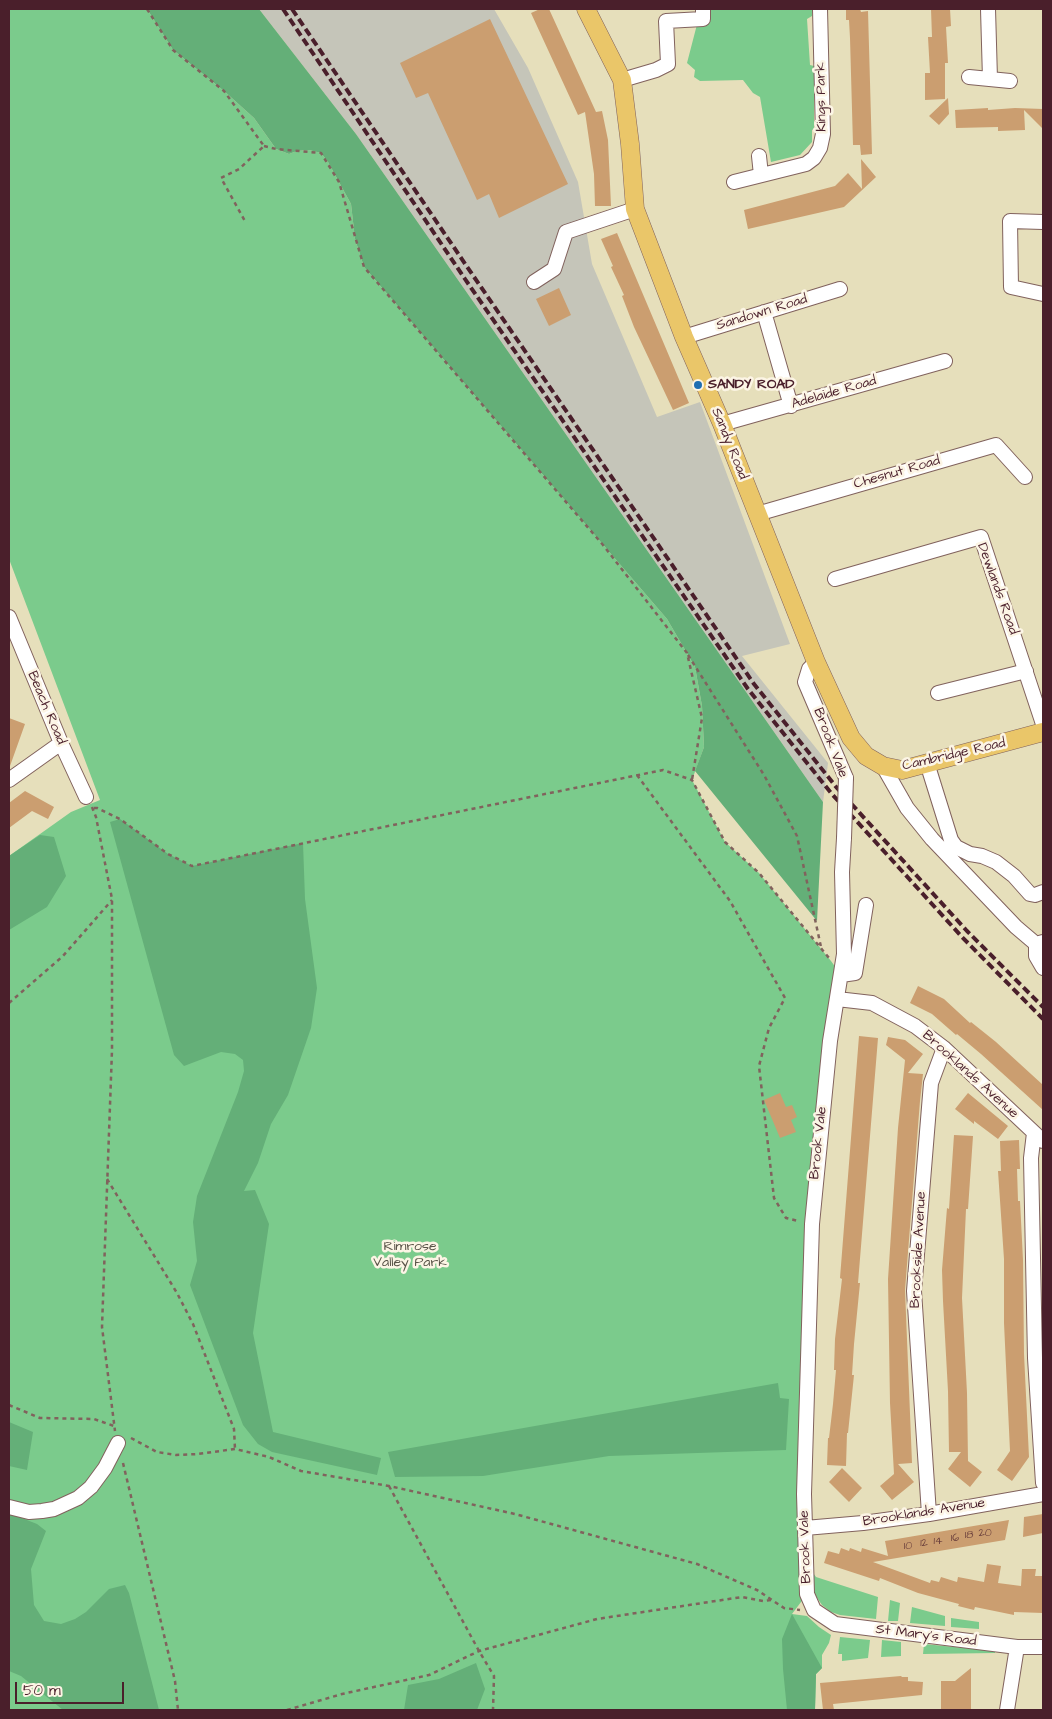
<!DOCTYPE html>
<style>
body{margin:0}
#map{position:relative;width:1052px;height:1719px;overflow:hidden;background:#e6dfbb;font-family:"Architects Daughter",sans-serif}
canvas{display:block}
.frame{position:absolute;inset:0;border:10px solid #4a1f2b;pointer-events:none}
.scale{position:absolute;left:15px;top:1682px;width:109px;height:22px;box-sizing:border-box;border:2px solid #4a1f2b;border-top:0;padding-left:6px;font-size:15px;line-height:18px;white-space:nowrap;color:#4a1f2b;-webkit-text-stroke:4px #fcf5e5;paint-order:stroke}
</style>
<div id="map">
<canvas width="1052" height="1719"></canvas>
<div class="frame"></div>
<div class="scale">50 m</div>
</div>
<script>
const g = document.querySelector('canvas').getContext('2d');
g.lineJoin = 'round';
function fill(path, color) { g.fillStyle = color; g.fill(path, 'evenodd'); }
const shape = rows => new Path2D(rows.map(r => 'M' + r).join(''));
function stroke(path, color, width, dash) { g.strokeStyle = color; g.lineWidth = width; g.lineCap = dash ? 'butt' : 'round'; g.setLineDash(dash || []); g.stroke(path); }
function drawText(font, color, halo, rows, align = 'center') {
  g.font = font + ' "Architects Daughter",sans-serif'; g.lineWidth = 5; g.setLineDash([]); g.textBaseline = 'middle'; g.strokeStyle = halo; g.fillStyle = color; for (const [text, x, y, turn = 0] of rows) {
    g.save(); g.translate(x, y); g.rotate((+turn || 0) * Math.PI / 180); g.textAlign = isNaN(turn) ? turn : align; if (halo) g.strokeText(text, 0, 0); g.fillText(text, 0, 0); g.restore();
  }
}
const industrial = shape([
 [259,9,494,9,528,68,578,182,592,264,657,417,700,402,790,644,742,656,828,763,823,802,356,134]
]);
const green = shape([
 [9,9,147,9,173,50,224,91,254,118,276,149,289,154,297,151,309,150,321,153,328,162,351,204,355,239,364,267,667,619,695,667,702,706,704,747,692,780,725,842,759,873,831,961,841,975,814,1190,807,1594,792,1614,807,1616,819,1627,831,1635,829,1643,822,1655,822,1668,816,1674,815,1710,9,1710,9,856,71,812,100,800,9,559],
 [701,9,812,9,812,16,807,19,810,65,814,66,814,129,812,130,812,142,800,155,771,162,760,97,753,93,743,80,700,81,694,77,695,70,687,63],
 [811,1570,816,1577,878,1597,876,1619,840,1615,831,1612,822,1605,815,1595,811,1585],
 [890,1600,900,1603,898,1621,888,1621],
 [912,1607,945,1616,945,1626,910,1623],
 [951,1618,979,1622,979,1629,951,1627],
 [840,1637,870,1640,868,1658,842,1661,842,1654,838,1654],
 [882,1640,901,1642,901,1656,881,1657],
 [924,1644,995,1651,995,1653,923,1654]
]);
const forest = shape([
 [147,9,259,9,356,134,823,802,817,921,695,771,704,747,702,706,695,667,667,619,364,267,355,239,351,204,328,162,321,153,309,150,297,151,289,154,276,149,254,118,224,91,173,50],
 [120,819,168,854,192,866,303,843,305,899,317,988,311,1028,288,1095,271,1124,258,1163,244,1191,255,1190,269,1224,253,1333,273,1432,381,1458,377,1475,272,1452,258,1444,243,1425,190,1285,197,1261,193,1222,197,1196,238,1092,244,1071,243,1060,235,1054,221,1052,184,1066,174,1055,110,822],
 [40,835,54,837,66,876,47,907,9,930,9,856],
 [778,1383,780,1398,789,1399,786,1450,609,1456,483,1476,395,1477,388,1452],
 [9,1422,33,1432,27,1470,9,1466],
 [9,1513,37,1524,46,1531,31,1569,34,1605,44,1621,61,1624,75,1619,86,1612,109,1589,125,1585,129,1593,159,1710,63,1710,21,1676,9,1671],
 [792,1614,822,1668,816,1674,815,1710,787,1710,783,1669,782,1639],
 [476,1663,485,1689,477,1710,404,1710,408,1685,439,1679]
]);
const building = shape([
 [540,9,549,9,596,112,602,111,608,140,611,206,595,206,594,174,585,112,578,115,531,13],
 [846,9,860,9,861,12,868,11,872,154,861,155,860,145,853,145,850,38,849,20,846,20],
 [931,9,950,9,951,26,946,27,948,63,945,63,945,99,925,100,925,73,930,73,928,37,932,37],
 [490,19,568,184,499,218,489,194,477,200,428,93,416,98,400,63],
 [948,98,949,114,939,125,929,116],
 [988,108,988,110,1015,108,1043,109,1043,129,1024,110,1025,130,998,131,998,127,956,128,955,110],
 [861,159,876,177,844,207,748,229,744,210,835,186,848,173,862,189],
 [617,233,689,403,673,410,634,327,622,296,624,295,611,267,613,266,601,239],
 [559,288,571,315,549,326,536,299],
 [9,718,25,724,10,766,9,765],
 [25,791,54,807,48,819,32,811,9,828,9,803],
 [918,986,944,999,970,1023,971,1022,996,1042,1043,1085,1043,1110,981,1054,957,1034,956,1035,932,1014,910,1003],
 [859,1036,878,1038,858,1283,860,1283,854,1344,852,1375,854,1375,848,1433,847,1433,846,1466,827,1465,828,1438,829,1438,833,1404,836,1370,834,1370,835,1339,842,1279,840,1278],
 [888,1037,905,1040,923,1054,908,1073,923,1074,920,1101,905,1290,912,1463,898,1464,914,1482,892,1500,880,1486,894,1474,890,1403,888,1279,898,1128,905,1060,886,1045],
 [780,1093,786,1107,792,1105,797,1117,791,1120,796,1132,780,1138,764,1100],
 [968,1093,1008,1126,998,1139,974,1121,974,1124,955,1109],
 [954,1135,973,1136,968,1209,966,1209,962,1298,967,1393,968,1461,982,1472,970,1487,948,1469,961,1452,949,1452,948,1391,943,1301,942,1270,947,1208,949,1209],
 [1019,1140,1020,1169,1017,1169,1018,1201,1020,1201,1023,1260,1024,1354,1029,1457,1012,1481,997,1470,1010,1451,1004,1323,1004,1259,998,1171,1001,1171,1000,1141],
 [842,1468,862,1488,849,1502,829,1482],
 [1043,1514,1043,1533,1023,1537,1024,1517],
 [1009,1520,1005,1540,873,1562,930,1583,931,1580,939,1582,941,1577,957,1582,958,1577,984,1582,987,1564,1001,1566,998,1583,1021,1586,1022,1569,1036,1569,1035,1576,1043,1576,1043,1613,1014,1612,1014,1615,975,1607,974,1610,958,1606,959,1604,918,1593,880,1578,879,1581,824,1563,828,1551,839,1554,841,1548,849,1551,850,1548,861,1552,862,1548,888,1556,885,1541],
 [971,1668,971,1710,941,1710,941,1681,955,1681],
 [901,1676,902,1677,908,1677,908,1681,923,1682,922,1695,833,1704,834,1710,823,1710,820,1683]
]);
const path = shape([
 [147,9,173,50,224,91,264,146,239,169,221,178,246,223],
 [264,146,276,149,321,153,339,182,364,267,603,545,687,653,702,718,692,780],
 [688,655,764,775,797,836,821,947],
 [637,775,730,901,785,998,769,1028,759,1066,774,1198,786,1218,798,1221],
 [92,807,96,817,112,899,112,1050,102,1327,115,1431],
 [94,808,97,808,120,819,168,854,192,866,663,770,692,780,725,842,759,873,829,958],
 [9,1003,63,956,112,900],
 [107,1179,177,1293,193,1324,234,1429,235,1449],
 [9,1405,40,1418,94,1419,114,1426],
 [131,1438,157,1452,176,1455,198,1454,235,1449,269,1457,301,1471,389,1486,515,1514,697,1564,757,1590,784,1608,800,1610],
 [123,1463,175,1681,178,1710],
 [389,1486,479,1651,494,1676,493,1710],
 [287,1710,342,1694,429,1675,479,1651,597,1619,742,1597,763,1601,771,1600]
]);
const minor = shape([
 [988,9,990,79],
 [969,77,1010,81],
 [622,80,656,70,668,64,666,21,703,19,703,9],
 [759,156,761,175],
 [734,182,806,164,814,158,820,148,823,134,820,9],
 [1043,222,1010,221,1011,287,1043,294],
 [534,282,554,269,566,232,635,209],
 [764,312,791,406],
 [684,337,840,289],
 [722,424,945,361],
 [757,514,996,445,1025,477],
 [835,579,981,537,1043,724],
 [9,617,61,743,86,797],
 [816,662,809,669,805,682,846,778],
 [938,693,1026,671],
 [927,763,951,840,956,847,970,854,982,856,996,862,1014,876,1030,894,1035,895,1043,892],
 [883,766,907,808,932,839,1016,927,1036,944,1043,942],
 [9,780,61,743],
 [844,838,842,872,844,954,830,1041,812,1224,804,1494,807,1594,814,1610,835,1624,1017,1647,1043,1647],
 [1036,944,1036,956,1043,968],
 [841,975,855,973,866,905],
 [837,999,872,1003,915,1026,944,1048,1043,1141],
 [1034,1133,1031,1158,1035,1358,1043,1483],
 [9,1507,29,1512,42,1511,54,1509,78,1498,91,1487,105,1468,118,1443],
 [929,1514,914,1291,931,1083,944,1048],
 [805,1528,863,1523,929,1514,1043,1494],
 [1007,1710,1017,1647]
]);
const major = shape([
 [586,9,622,80,630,144,635,209,684,337,722,424,816,662,851,738,866,756,883,766,902,770,1043,732]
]);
const rail = shape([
 [283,9,465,279,748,689,831,793,962,937,1043,1019],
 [292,9,472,274,754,684,837,788,967,931,1043,1007]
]);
const minorBridge = shape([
 [844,838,846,778]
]);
const markers = [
 [698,385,5,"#1f6fb2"]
];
const numberNames = [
 ["20",985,1534],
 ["18",969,1536],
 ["16",955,1539],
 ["14",938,1542],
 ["12",924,1544],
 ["10",908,1547]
];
const streetNames = [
 ["Kings Park",822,97,-91],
 ["Sandown Road",762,313,-17],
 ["Adelaide Road",834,393,-16],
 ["Sandy Road",729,444,68],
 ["Chesnut Road",897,473,-16],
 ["Dewlands Road",997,589,70],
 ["Beach Road",46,708,67],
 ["Brook Vale",830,743,69],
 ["Cambridge Road",954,755,-13],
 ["Brooklands Avenue",970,1075,42],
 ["Brook Vale",819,1143,-84],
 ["Brookside Avenue",919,1250,-87],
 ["Brooklands Avenue",924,1513,-9],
 ["Brook Vale",806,1547,-92],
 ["St Mary's Road",926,1636,7]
];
const poiNames = [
 ["SANDY ROAD",708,385]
];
const parkNames = [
 ["Rimrose",410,1247],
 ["Valley Park",410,1263]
];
fill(industrial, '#c5c5b9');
fill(green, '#7bcb8c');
fill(forest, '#64af78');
fill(building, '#cb9e70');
stroke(minor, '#81625d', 16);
stroke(major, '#81625d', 19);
stroke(path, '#81625d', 2.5, [4, 4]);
stroke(minor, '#fff', 14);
stroke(major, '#eac669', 18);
stroke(rail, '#4a1f2b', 4, [8, 4]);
stroke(minorBridge, '#81625d', 16, []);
stroke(minorBridge, '#fff', 14);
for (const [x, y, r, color] of markers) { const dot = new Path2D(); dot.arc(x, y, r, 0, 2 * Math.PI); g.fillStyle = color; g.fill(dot); stroke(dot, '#fcf5e5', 2); }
drawText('11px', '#6a3f3c', null, numberNames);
drawText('14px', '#4a1f2b', '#fcf5e5', streetNames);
drawText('bold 14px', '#4a1f2b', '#fcf5e5', poiNames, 'left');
drawText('14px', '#595348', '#fcf5e5', parkNames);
</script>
